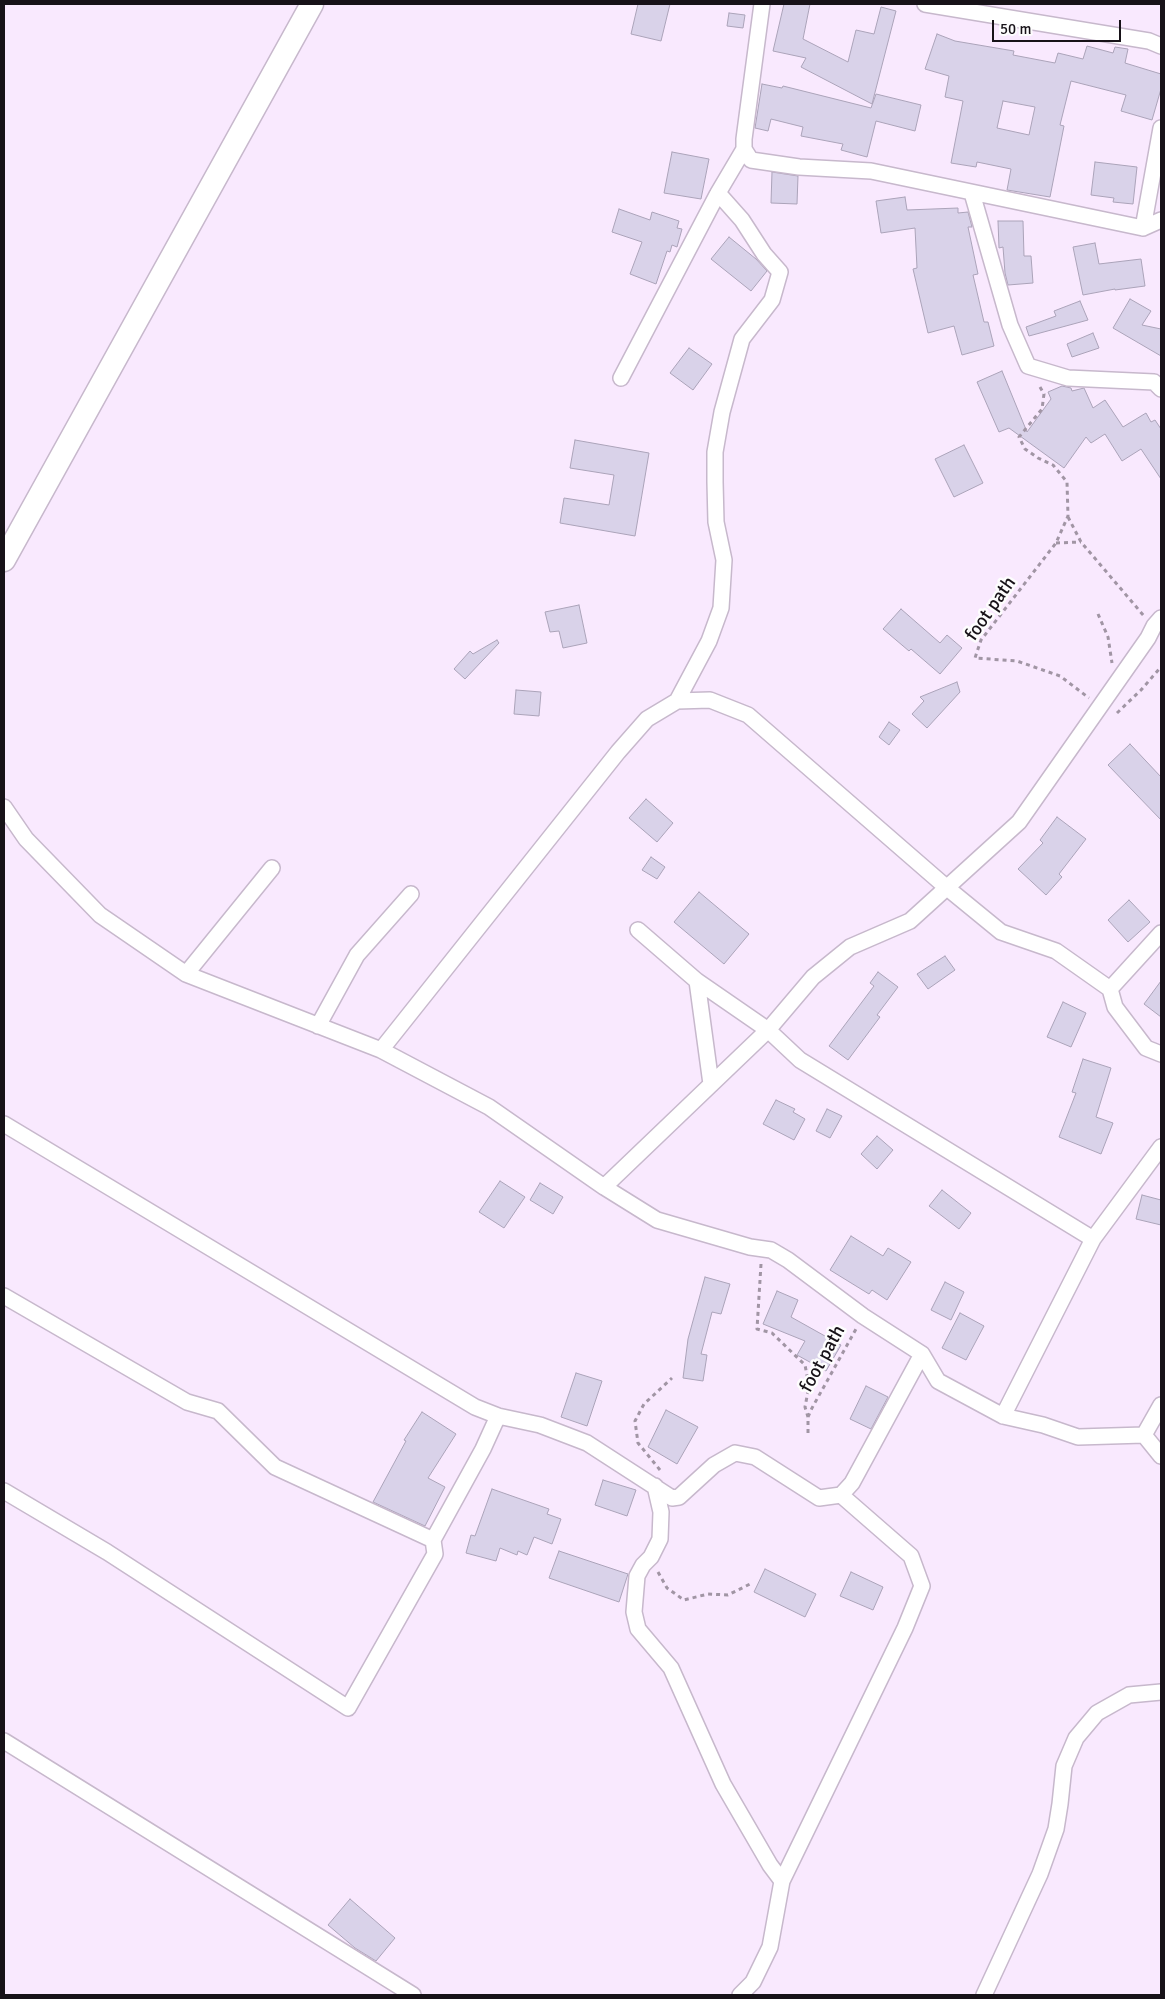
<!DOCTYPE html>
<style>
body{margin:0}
#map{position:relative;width:1165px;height:1999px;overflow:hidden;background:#f9e9fe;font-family:Signika,sans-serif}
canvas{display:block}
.frame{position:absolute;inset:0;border:5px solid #171218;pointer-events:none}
.scale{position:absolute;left:992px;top:20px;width:129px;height:22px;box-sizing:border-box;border:2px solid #171218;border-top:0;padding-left:6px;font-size:15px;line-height:18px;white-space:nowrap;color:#171218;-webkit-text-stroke:4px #fdfdfd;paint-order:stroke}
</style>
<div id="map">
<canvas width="1165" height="1999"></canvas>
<div class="frame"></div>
<div class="scale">50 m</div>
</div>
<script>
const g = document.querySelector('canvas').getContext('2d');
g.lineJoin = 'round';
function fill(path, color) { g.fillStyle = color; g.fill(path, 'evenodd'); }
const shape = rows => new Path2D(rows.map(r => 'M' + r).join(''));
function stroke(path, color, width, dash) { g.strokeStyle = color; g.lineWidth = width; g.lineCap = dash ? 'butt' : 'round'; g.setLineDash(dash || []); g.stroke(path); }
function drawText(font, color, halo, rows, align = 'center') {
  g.font = font + ' Signika,sans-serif'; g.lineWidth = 5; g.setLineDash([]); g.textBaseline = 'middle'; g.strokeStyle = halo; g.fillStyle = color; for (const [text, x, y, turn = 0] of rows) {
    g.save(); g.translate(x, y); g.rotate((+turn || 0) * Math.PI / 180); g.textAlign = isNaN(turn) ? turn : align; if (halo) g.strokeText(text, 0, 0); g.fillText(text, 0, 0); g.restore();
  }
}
const building = shape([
 [638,4,670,4,661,41,631,34,638,4],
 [784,4,810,4,803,39,848,62,856,30,874,34,881,7,896,11,872,104,801,67,806,58,773,51,784,4],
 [729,13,745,15,743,28,727,26,729,13],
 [937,34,955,41,1014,51,1013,55,1055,63,1058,53,1083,59,1087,46,1113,53,1115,47,1128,49,1125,63,1161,74,1161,89,1152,120,1121,111,1126,95,1071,81,1060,125,1064,126,1050,197,1007,190,1011,169,977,162,976,167,951,163,963,101,945,97,949,76,925,69,937,34],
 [1003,101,1035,107,1029,135,997,128,1003,101],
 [762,84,782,88,783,86,871,108,876,94,921,105,915,131,876,121,867,157,841,150,843,144,801,136,803,127,771,119,768,131,755,128,762,84],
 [672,152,709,159,701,199,664,193,672,152],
 [1095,162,1137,167,1133,204,1113,202,1114,198,1091,195,1095,162],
 [772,172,798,176,797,204,771,203,772,172],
 [905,197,907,210,958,208,958,213,968,212,972,227,968,227,978,274,973,275,984,322,988,322,994,346,962,355,954,326,928,333,913,269,917,268,915,228,881,233,876,201,905,197],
 [619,209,650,220,652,212,679,221,677,228,682,229,677,247,672,245,670,252,667,251,656,284,630,274,642,242,612,232,619,209],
 [998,221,1023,221,1024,256,1031,256,1033,283,1008,285,1005,273,1003,247,999,248,998,221],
 [729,237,756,259,767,271,751,291,711,259,729,237],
 [1095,243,1099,264,1141,259,1145,286,1115,290,1115,289,1083,295,1073,247,1095,243],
 [1130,299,1151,311,1142,325,1161,329,1161,356,1113,328,1130,299],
 [1080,301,1088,320,1029,336,1026,327,1056,316,1054,311,1080,301],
 [1093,333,1099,348,1072,357,1067,344,1093,333],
 [689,348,712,364,693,390,670,373,689,348],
 [1002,371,1027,432,1051,399,1048,392,1062,386,1071,388,1072,391,1084,388,1093,408,1105,400,1123,427,1146,413,1151,422,1155,420,1161,429,1161,479,1141,449,1122,461,1105,434,1091,443,1086,437,1064,468,1009,428,999,432,977,382,1002,371],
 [575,440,649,453,635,536,560,523,564,498,609,505,614,475,570,468,575,440],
 [964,445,983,483,954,497,935,459,964,445],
 [579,605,587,643,563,648,559,631,550,632,545,612,579,605],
 [901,609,940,643,947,635,962,648,940,674,911,649,909,651,883,629,901,609],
 [497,640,499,643,465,679,454,669,470,651,473,654,497,640],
 [957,682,960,692,927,728,912,714,924,701,920,697,957,682],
 [516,690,541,692,539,716,514,714,516,690],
 [889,722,900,730,889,745,879,737,889,722],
 [1130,744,1161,777,1161,820,1108,765,1130,744],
 [646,799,673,823,657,842,629,818,646,799],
 [1057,817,1086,839,1059,874,1062,877,1046,895,1018,869,1043,843,1040,840,1057,817],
 [651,857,665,867,657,879,642,870,651,857],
 [699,892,749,934,724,964,674,922,699,892],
 [1129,900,1150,922,1128,942,1108,920,1129,900],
 [945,956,955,970,928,989,917,974,945,956],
 [878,972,898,987,877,1015,880,1017,848,1060,829,1046,874,986,870,983,878,972],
 [1161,981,1161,1017,1144,1004,1161,981],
 [1063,1002,1086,1013,1071,1047,1047,1037,1063,1002],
 [1083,1059,1111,1068,1096,1117,1113,1123,1101,1154,1059,1137,1076,1093,1072,1092,1083,1059],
 [776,1100,795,1109,793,1112,805,1119,794,1140,763,1124,776,1100],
 [827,1109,842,1116,830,1138,816,1131,827,1109],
 [877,1136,893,1150,877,1169,861,1154,877,1136],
 [500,1181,525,1197,504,1228,479,1212,500,1181],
 [540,1183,563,1197,553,1214,530,1200,540,1183],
 [942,1190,971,1213,959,1229,929,1206,942,1190],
 [1142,1195,1161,1200,1161,1225,1136,1219,1142,1195],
 [851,1236,883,1256,888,1248,911,1262,887,1300,872,1290,869,1294,830,1270,851,1236],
 [705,1277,730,1284,721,1314,712,1312,701,1354,707,1355,703,1381,683,1378,688,1339,705,1277],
 [945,1282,964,1292,951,1320,931,1310,945,1282],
 [777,1291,798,1300,791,1317,841,1345,826,1371,797,1355,805,1341,763,1324,777,1291],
 [960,1313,984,1326,966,1360,942,1348,960,1313],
 [576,1373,602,1381,587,1426,561,1417,576,1373],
 [866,1386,888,1397,871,1429,850,1419,866,1386],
 [666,1410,698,1427,677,1464,648,1447,666,1410],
 [422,1412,456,1434,428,1478,445,1487,425,1526,373,1502,406,1441,404,1440,422,1412],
 [603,1480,636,1490,627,1516,595,1505,603,1480],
 [492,1489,549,1509,547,1514,561,1519,552,1544,534,1537,527,1555,518,1551,517,1555,500,1548,496,1561,466,1553,471,1535,475,1536,492,1489],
 [559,1551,628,1574,619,1602,549,1578,559,1551],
 [765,1569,816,1594,805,1617,754,1592,765,1569],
 [851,1572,883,1587,873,1610,840,1596,851,1572],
 [350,1899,395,1938,376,1961,355,1948,328,1925,350,1899]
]);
const path = shape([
 [1040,387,1044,394,1042,409,1019,437,1025,449,1038,458,1053,465,1067,482,1068,516,1056,543,981,640,975,658,1017,661,1060,676,1089,698],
 [1068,517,1081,542,1144,616],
 [1056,543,1081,542],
 [1098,614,1108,637,1112,663],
 [1117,713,1141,690,1161,667],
 [761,1264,757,1329,772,1333,805,1365,809,1386,805,1407,808,1417],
 [808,1433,808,1417,812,1408,856,1329],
 [660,1470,638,1443,635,1421,644,1404,672,1378],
 [658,1572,667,1588,684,1600,708,1594,728,1595,752,1583]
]);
const minor = shape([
 [762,4,744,139,744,149,751,160,799,167,871,171,1143,228,1161,220],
 [925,4,1149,41,1161,46],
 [972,193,1010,325,1028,366,1068,378,1154,382,1161,389],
 [1143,228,1161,128],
 [621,378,718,193,744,149],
 [677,701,709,641,721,608,724,560,716,522,715,482,715,452,722,412,742,339,772,300,780,272,764,254,742,220,718,193],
 [4,807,26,839,100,915,186,974,381,1050,489,1107,604,1187,657,1220,750,1247,771,1250,788,1260,863,1316,922,1354,938,1381,1003,1416,1043,1425,1078,1437,1144,1435,1161,1456],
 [638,930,697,981,768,1030,800,1060,1093,1239],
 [186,974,272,868],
 [697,981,711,1084],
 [1110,989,1161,933],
 [318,1026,357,955,411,894],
 [381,1050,618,752,647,719,677,701,710,700,748,715,946,887,1001,932,1056,951,1110,989,1115,1007,1146,1048,1161,1054],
 [4,1124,475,1407,498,1416,540,1425,587,1443,672,1498,679,1497,714,1465,735,1453,755,1457,819,1498,841,1495,852,1483,922,1354],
 [604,1187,768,1030,813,977,850,947,910,921,1019,822,1148,638,1154,626,1161,618],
 [4,1296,187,1402,218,1411,275,1467,433,1540],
 [1003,1416,1093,1239,1161,1147],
 [1144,1435,1161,1405],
 [655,1486,661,1512,660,1539,651,1557,643,1565,637,1576,634,1612,638,1629,671,1668,723,1784,770,1865,782,1881,770,1947,753,1982,740,1995],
 [4,1491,107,1552,348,1708,435,1554,433,1540,483,1449,498,1416],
 [4,1741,413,1995],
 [782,1881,905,1628,922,1586,911,1556,841,1495],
 [984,1995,1040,1874,1056,1829,1060,1804,1064,1766,1076,1738,1097,1713,1129,1695,1161,1692]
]);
const primary = shape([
 [4,560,312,4]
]);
const streetNames = [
 ["foot path",991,609,-55],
 ["foot path",823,1359,-61]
];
fill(building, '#d9d2e9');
stroke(building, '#aba3b9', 1);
stroke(minor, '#c7b8cc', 18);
stroke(primary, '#c7b8cc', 25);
stroke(path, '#a195a4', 3, [4, 4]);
stroke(minor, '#fff', 15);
stroke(primary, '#fff', 22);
drawText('19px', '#171218', '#fdfdfd', streetNames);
</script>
